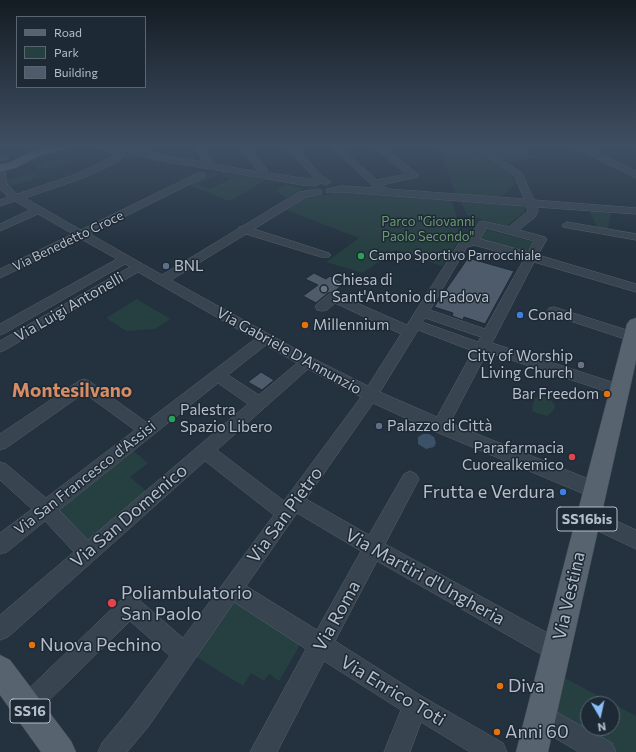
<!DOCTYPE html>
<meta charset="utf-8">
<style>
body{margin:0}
#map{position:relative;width:636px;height:752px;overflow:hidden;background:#24323f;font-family:Commissioner,sans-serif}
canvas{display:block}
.legend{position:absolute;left:16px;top:16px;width:130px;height:72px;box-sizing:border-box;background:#1d2934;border:1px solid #5a6570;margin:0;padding:5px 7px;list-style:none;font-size:12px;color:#b5beca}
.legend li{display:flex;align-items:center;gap:8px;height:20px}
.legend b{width:20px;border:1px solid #5a6570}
.north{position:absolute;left:580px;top:696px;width:40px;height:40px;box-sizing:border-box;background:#1d2934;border:1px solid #5a6570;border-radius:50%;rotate:171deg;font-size:11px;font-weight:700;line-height:16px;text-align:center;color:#b5beca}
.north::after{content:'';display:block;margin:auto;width:14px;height:18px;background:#8bbef9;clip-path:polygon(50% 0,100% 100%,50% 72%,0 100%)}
</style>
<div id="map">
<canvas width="636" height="752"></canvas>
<ul class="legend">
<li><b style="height:5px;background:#57636f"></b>Road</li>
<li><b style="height:11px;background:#263f40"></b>Park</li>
<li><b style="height:11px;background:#4d5b6a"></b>Building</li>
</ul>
<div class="north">N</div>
</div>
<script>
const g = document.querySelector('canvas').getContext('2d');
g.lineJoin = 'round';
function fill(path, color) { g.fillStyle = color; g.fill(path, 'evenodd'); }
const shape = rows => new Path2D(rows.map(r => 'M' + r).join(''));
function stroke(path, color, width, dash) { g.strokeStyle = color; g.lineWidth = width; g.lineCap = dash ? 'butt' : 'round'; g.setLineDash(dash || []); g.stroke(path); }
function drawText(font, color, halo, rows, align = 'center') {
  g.font = font + ' Commissioner,sans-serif'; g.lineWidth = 3; g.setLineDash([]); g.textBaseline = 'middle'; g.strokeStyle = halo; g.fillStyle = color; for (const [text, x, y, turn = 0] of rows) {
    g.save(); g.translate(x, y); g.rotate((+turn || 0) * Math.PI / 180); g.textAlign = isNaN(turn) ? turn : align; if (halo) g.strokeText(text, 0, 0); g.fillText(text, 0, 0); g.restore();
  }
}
const green = shape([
 [438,147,472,147,471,147,511,175,515,184,501,197,456,195],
 [491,147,517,147,536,157,509,163,487,148],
 [46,160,74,160,74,161,44,170,35,167],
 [35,172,41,177,10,186,6,181],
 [212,172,220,173,198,184,210,189,230,179,221,175,223,173,266,180,230,201,188,185],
 [285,185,301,188,301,189,286,198,276,191],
 [335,192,452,201,457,218,460,239,442,266,395,250,363,273,326,262,359,238,284,209,304,196,330,195,336,193],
 [461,202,524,206,525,211,507,226,467,215],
 [589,210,611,213,608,228,636,233,636,235,598,229],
 [484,229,533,242,527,253,478,239],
 [137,299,170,319,155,329,126,331,106,318],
 [543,396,551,400,555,405,554,410,547,416,533,412,532,407,535,398],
 [130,448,148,463,130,477,146,491,86,543,51,509],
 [231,599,301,643,279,681,269,674,264,681,251,673,243,686,190,653],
 [563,677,636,716,636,752,610,752,553,720],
 [588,704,612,704,612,728,588,728]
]);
const water = shape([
 [423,434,429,434,434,437,436,443,434,447,426,449,418,444,418,437]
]);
const building = shape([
 [468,258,514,271,485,324,464,317,463,320,452,316,453,313,434,307,468,258],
 [314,273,326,279,330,276,344,283,334,292,328,293,316,303,303,296,318,285,305,279,314,273],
 [261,372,274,380,262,390,248,382,261,372]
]);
const minor = shape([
 [100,147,112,147,123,150,126,155,112,165,83,178,25,198,81,230,198,173,204,173,206,175,204,177,90,234,162,275,238,229,239,227,243,226,299,192,317,189,321,190,322,192,321,194,306,197,254,229,329,253,331,255,329,257,321,257,246,234,171,280,312,358,368,386,401,334,335,303,327,310,322,311,317,310,315,307,317,304,329,294,334,293,407,325,459,243,469,239,479,222,483,221,509,227,528,211,526,206,342,192,327,193,326,191,327,189,342,186,375,188,331,147,340,147,377,180,406,174,374,147,383,147,419,175,417,177,382,185,388,189,524,199,515,177,474,147,483,147,522,173,534,200,636,208,636,214,537,207,538,211,535,217,519,230,545,237,547,239,538,255,636,284,636,292,534,262,492,343,624,386,627,390,624,394,619,396,614,394,487,352,450,423,601,484,604,490,601,496,595,498,589,496,434,431,373,403,306,499,369,535,404,474,410,471,416,474,419,479,385,544,564,642,567,650,564,658,556,661,548,658,377,561,335,641,423,697,503,743,507,752,470,752,421,722,410,752,384,752,401,710,324,661,277,752,250,752,306,649,234,602,148,727,127,752,98,752,102,743,130,709,170,656,130,621,34,715,26,719,18,715,14,707,18,699,122,599,130,596,138,599,183,638,274,515,205,461,8,637,0,640,0,615,74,552,45,521,7,552,0,554,0,533,32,509,0,480,0,462,6,464,46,498,135,430,84,393,6,448,0,450,0,434,79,381,84,379,89,381,146,422,255,339,138,272,5,350,0,352,0,341,130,267,125,264,5,333,0,335,0,324,117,259,81,239,0,278,0,269,73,234,38,214,0,231,0,224,30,210,15,201,0,206,0,200,8,197,0,189,0,168,5,171,7,184,17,194,77,174,117,154,101,149,100,147],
 [486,228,534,241,528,252,480,239,486,228],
 [474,245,524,259,485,329,430,310,467,247,474,245],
 [425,318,481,337,478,342,422,322,425,318],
 [418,330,473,351,437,417,380,392,418,330],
 [266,345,297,363,259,395,228,375,266,345],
 [308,369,361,397,284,501,217,450,308,369],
 [218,383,248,404,88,540,59,510,218,383],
 [297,513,361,551,317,630,246,586,297,513],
 [121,147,131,147,152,153,204,162,194,147,202,147,214,164,258,172,240,147,248,147,266,168,268,173,316,180,286,147,295,147,322,176,331,182,326,185,321,183,316,186,302,185,152,159,130,153,122,149,121,147],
 [575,147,585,147,636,171,636,178,576,149,575,147],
 [0,154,7,156,9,158,4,161,0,160,0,154],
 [567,222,636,234,636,240,563,227,562,225,567,222],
 [554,307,636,333,636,341,628,340,549,314,547,311,549,308,554,307],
 [588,508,636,530,636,549,581,523,579,517,581,511,588,508],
 [540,703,612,743,616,752,579,752,531,724,528,715,531,706,540,703]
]);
const major = shape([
 [49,147,66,147,64,149,39,156,15,168,0,172,0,164,8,163,31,152,49,147],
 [636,318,636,361,548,752,516,752,568,549,627,324,630,320,636,318],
 [0,655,10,660,71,741,76,752,41,752,0,695,0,655]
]);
const markers = [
 [361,256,4,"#2e9e5b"],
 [166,266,4,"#5c6f8a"],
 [324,289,4,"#6b7280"],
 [520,315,4,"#3f7fe0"],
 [305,325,4,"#e8710a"],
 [581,365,4,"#6b7280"],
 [607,394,4,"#e8710a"],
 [172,419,4,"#2e9e5b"],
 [379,426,4,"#5c6f8a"],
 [572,457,4,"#e0444e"],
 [563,492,4,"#3f7fe0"],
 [112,603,5,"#e0444e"],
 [32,645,4,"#e8710a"],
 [500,686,4,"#e8710a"],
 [497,732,4,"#e8710a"]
];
const farParknames = [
 ["Parco \"Giovanni",428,222],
 ["Paolo Secondo\"",428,237]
];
const farStreetnames = [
 ["Via Benedetto Croce",68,241,-26]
];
const farPoinames = [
 ["Campo Sportivo Parrocchiale",369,256]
];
const shields = [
 [587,519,60],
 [30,711,40]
];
const shieldNames = [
 ["SS16bis",587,519],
 ["SS16",30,711]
];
const poiNames = [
 ["BNL",174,266],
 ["Chiesa di",332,280],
 ["Sant'Antonio di Padova",332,297],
 ["Conad",528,315],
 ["Millennium",313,325],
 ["City of Worship",573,356,"right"],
 ["Living Church",573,373,"right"],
 ["Bar Freedom",599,394,"right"],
 ["Palestra",180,410],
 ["Spazio Libero",180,427],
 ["Palazzo di Città",387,426],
 ["Parafarmacia",564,448,"right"],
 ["Cuorealkemico",564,465,"right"]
];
const streetNames = [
 ["Via Luigi Antonelli",69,307,-30],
 ["Via Gabriele D'Annunzio",289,351,29],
 ["Via San Francesco d'Assisi",85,478,-38]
];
const nearPoinames = [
 ["Frutta e Verdura",555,492,"right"],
 ["Poliambulatorio",121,593],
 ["San Paolo",121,614],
 ["Nuova Pechino",40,645],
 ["Diva",508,686],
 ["Anni 60",505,732]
];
const nearStreetnames = [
 ["Via San Pietro",285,515,-54],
 ["Via San Domenico",129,516,-41],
 ["Via Martiri d'Ungheria",425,577,29],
 ["Via Vestina",569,596,-77],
 ["Via Roma",337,616,-61],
 ["Via Enrico Toti",393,691,31]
];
const districtNames = [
 ["Montesilvano",72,391]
];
fill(green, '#263f40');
fill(water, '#3a5168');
fill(building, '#4d5b6a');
stroke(building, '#1f2b36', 1);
stroke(minor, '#56616d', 1);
stroke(major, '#424d58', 1);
fill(minor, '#38444f');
fill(major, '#57636f');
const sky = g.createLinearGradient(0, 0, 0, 252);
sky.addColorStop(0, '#141c23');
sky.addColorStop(0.58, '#3f4f63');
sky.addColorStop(1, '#3f4f6300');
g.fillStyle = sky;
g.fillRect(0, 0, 636, 252);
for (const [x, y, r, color] of markers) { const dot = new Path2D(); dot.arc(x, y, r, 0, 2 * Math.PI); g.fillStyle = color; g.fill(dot); stroke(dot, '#1d2934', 1.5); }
drawText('13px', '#6c9b73', '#1d2934', farParknames);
drawText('13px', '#b5beca', '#1d2934', farStreetnames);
drawText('13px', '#b5beca', '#1d2934', farPoinames, 'left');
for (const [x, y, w] of shields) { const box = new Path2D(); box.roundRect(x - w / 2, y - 12, w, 24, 3); g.fillStyle = '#1d2934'; g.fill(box); stroke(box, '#b5beca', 1); }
drawText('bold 14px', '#b5beca', null, shieldNames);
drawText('15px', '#b5beca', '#1d2934', poiNames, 'left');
drawText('15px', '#b5beca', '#1d2934', streetNames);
drawText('18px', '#b5beca', '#1d2934', nearPoinames, 'left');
drawText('18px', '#b5beca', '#1d2934', nearStreetnames);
drawText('bold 19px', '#d68c64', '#1d2934', districtNames);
</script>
